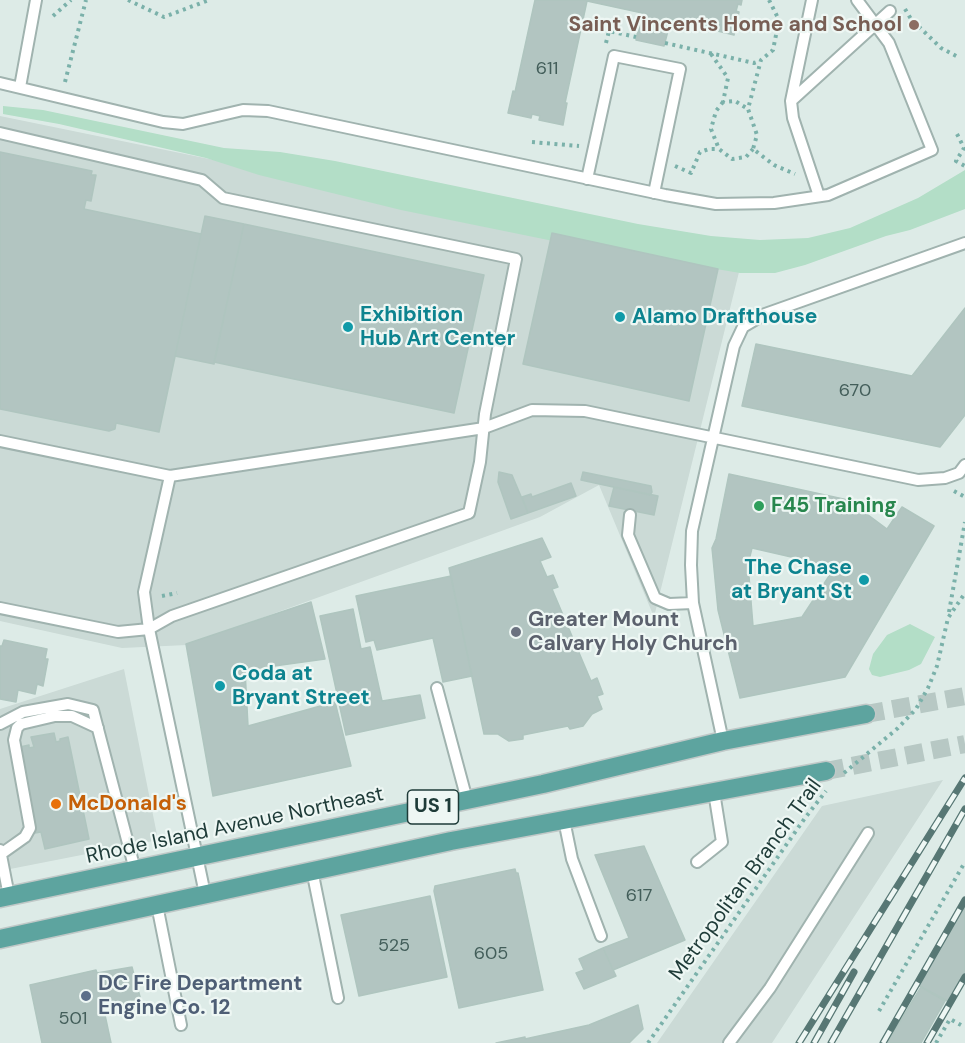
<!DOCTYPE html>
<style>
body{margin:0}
canvas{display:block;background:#ddebe7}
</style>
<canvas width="965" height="1043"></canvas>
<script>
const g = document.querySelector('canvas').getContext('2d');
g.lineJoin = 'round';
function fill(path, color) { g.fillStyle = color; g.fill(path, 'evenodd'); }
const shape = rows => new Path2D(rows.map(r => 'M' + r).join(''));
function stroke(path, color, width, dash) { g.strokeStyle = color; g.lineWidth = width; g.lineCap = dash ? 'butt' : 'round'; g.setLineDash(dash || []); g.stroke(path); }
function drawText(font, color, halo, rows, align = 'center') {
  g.font = font + ' "DM Sans",sans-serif'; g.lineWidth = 4.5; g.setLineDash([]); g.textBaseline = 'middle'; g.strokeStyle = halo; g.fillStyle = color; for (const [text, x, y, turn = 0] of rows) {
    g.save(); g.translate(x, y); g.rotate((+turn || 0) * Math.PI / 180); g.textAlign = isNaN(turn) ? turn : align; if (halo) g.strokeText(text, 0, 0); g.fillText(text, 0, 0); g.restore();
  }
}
const built = shape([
 [0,116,740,268,654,617,599,485,540,517,187,645,122,648,0,621],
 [124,669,158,840,0,871,0,709],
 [943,780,772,1043,657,1043,822,806]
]);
const green = shape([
 [3,106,43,110,224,148,280,152,335,161,638,224,711,236,760,240,808,238,850,228,918,198,965,170,965,209,910,230,886,236,805,265,775,273,740,273,568,244,401,210,259,175,206,158,59,124,3,114],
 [910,624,935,637,921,664,909,670,880,677,872,675,869,669,873,654,887,635]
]);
const building = shape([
 [535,0,742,0,741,5,738,4,736,11,739,12,734,35,665,18,663,26,669,27,664,46,636,40,640,21,645,23,647,14,587,1,565,103,567,103,563,125,539,120,540,116,532,114,531,118,508,113,513,91,515,92,535,0],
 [0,152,92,171,91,175,96,175,91,201,86,200,84,209,201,234,159,432,116,423,115,429,109,431,0,409,0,152],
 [205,216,244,224,214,364,175,356,205,216],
 [244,224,484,275,454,413,214,362,244,224],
 [552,233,718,269,689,401,523,364,552,233],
 [965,308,965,415,940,447,742,406,756,344,912,376,965,308],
 [499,472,512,475,528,513,511,519,498,482,499,472],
 [583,472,651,486,652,492,650,495,581,480,583,472],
 [729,474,848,500,887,529,902,507,934,526,845,677,740,698,718,610,712,548,716,539,729,474],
 [752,548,835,567,802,617,753,626,748,564,752,548],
 [571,483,576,496,528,513,522,497,531,494,532,497,571,483],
 [614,487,658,496,654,515,609,506,614,487],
 [542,538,551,557,540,561,547,577,553,575,558,587,552,589,591,681,597,678,603,694,597,696,602,709,592,714,583,726,570,729,568,726,523,735,523,739,509,741,498,734,484,734,449,568,542,538],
 [451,576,472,676,443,682,433,638,377,650,374,640,366,642,356,596,451,576],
 [311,602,325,659,245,670,248,726,335,702,351,766,213,796,186,644,311,602],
 [353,609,361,649,370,647,382,701,420,695,425,718,346,735,320,616,353,609],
 [4,640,47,649,45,659,48,659,43,686,37,684,35,694,18,690,16,702,0,699,0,646,2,646,4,640],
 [54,733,56,742,60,741,60,739,68,737,89,839,45,849,41,832,35,833,23,776,26,775,20,747,29,745,29,748,34,747,31,737,54,733],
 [644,846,685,940,613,970,603,948,629,938,595,855,644,846],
 [515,869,516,873,518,873,543,990,459,1008,434,891,435,886,515,869],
 [430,896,447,977,359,996,341,915,430,896],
 [965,899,965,979,951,1003,916,984,965,899],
 [603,948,616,976,584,989,576,973,584,970,579,959,603,948],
 [132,967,143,1008,105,1015,111,1043,42,1043,30,985,96,970,97,973,132,967],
 [921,987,945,1001,921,1043,887,1043,921,987],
 [638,1005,643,1029,629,1043,496,1043,525,1037,525,1039,589,1025,638,1005]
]);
const primaryTunnel = shape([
 [866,714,965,696],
 [826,771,965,744]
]);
const path = shape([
 [128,0,164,17,209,0],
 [769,0,779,20,773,50,761,60,748,109,757,135,753,149,774,165,795,174],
 [905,9,911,19,941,48,958,57],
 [53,16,71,0],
 [606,43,609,31,636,37],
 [665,43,754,63,760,61],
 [711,54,728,78,723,102,735,101,748,109],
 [65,82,86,0],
 [723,102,716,111,711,129,719,149,732,159,746,157,753,149],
 [957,134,964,148,956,161,965,166],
 [532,142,579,146],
 [675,166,691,173,700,152,709,149,719,149],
 [954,491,965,497],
 [162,596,177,593],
 [949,612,965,522],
 [844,773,898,728,916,709,928,688,937,666,948,618,965,593],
 [879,1011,965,862],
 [648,1043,805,818,826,791],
 [936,1043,950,1019,961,1025]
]);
const lane = shape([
 [812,0,791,101,793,118,819,196],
 [0,83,163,122,183,124,243,110,268,111,665,195,716,204,774,203,828,195,932,150,889,43,857,0],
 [20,87,36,0],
 [791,101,890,11],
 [0,133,202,180,223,198,516,259,485,414,480,462,469,513,172,616,149,629,118,632,0,608],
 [587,179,614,56,680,69,654,193],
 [0,441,170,476],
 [630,515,628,535,655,598,669,604,693,603],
 [437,688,467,800],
 [0,724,23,712,68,704,93,710,135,870],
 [723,741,693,603,691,565,692,531,734,346,743,327,765,314,965,243],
 [564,820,572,859,601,936],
 [0,850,9,896],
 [1,854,25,837,30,828,14,740,17,728,21,724,55,716,72,716,98,728],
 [697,862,722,842,714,792],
 [312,870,338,998],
 [205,894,149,629,144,592,170,476,484,428,532,410,585,411,918,480,945,478,959,473,965,465],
 [157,905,181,1025],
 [729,1043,770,988,868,833]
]);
const primary = shape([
 [0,898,543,784,723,741,866,714],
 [0,939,451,841,826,771]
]);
const rail = shape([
 [799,1043,965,778],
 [814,1043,854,972],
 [831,1043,965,809],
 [883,1043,965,900],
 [927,1043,965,977]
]);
const markers = [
 [914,25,6,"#8d6e63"],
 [620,317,6,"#0f9aa8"],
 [348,327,6,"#0f9aa8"],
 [759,506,6,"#2e9e5b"],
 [864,580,6,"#0f9aa8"],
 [516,632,6,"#6b7280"],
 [220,686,6,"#0f9aa8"],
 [56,804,6,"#e8710a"],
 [86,996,6,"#5c6f8a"]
];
const numberNames = [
 ["611",547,69],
 ["670",855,391],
 ["617",639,896],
 ["525",394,946],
 ["605",491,954],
 ["501",73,1019]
];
const shields = [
 [433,807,51]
];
const shieldNames = [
 ["US 1",433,807]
];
const educationNames = [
 ["Saint Vincents Home and School",902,25]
];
const cultureNames = [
 ["Exhibition",360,315],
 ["Hub Art Center",360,339],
 ["Alamo Drafthouse",632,317],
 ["The Chase",852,568,"right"],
 ["at Bryant St",852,592,"right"],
 ["Coda at",232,674],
 ["Bryant Street",232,698]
];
const leisureNames = [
 ["F45 Training",771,506]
];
const worshipNames = [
 ["Greater Mount",528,620],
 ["Calvary Holy Church",528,644]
];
const foodNames = [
 ["McDonald's",68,804]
];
const streetNames = [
 ["Rhode Island Avenue Northeast",235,826,-12],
 ["Metropolitan Branch Trail",746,880,-54]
];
const serviceNames = [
 ["DC Fire Department",98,984],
 ["Engine Co. 12",98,1008]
];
fill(built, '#cbdad6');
fill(green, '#b3dec7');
fill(building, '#b2c5c1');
stroke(building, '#afc5bf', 1.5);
stroke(primaryTunnel, '#b7c8c4', 18, [18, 9]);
stroke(lane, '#a0b3af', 14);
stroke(primary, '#c0c8c7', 21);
stroke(path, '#7bb1aa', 4, [3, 4.5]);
stroke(lane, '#fff', 10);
stroke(primary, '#5da49f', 18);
stroke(rail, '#577774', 7);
stroke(rail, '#eef7f4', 4.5, [14]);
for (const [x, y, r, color] of markers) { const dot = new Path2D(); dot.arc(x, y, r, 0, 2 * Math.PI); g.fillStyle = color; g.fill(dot); stroke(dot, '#eef7f4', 2); }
drawText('18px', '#435e5a', null, numberNames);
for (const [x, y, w] of shields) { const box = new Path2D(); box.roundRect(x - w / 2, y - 17, w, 34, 4.5); g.fillStyle = '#eef7f4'; g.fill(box); stroke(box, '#1e3b38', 1.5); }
drawText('bold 20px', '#1e3b38', null, shieldNames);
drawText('bold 21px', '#785e54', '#eef7f4', educationNames, 'right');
drawText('bold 21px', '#0d838f', '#eef7f4', cultureNames, 'left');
drawText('bold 21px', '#27864d', '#eef7f4', leisureNames, 'left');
drawText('bold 21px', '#5b616d', '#eef7f4', worshipNames, 'left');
drawText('bold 21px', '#c56008', '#eef7f4', foodNames, 'left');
drawText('21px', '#1e3b38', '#eef7f4', streetNames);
drawText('bold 21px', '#4e5e75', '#eef7f4', serviceNames, 'left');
</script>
